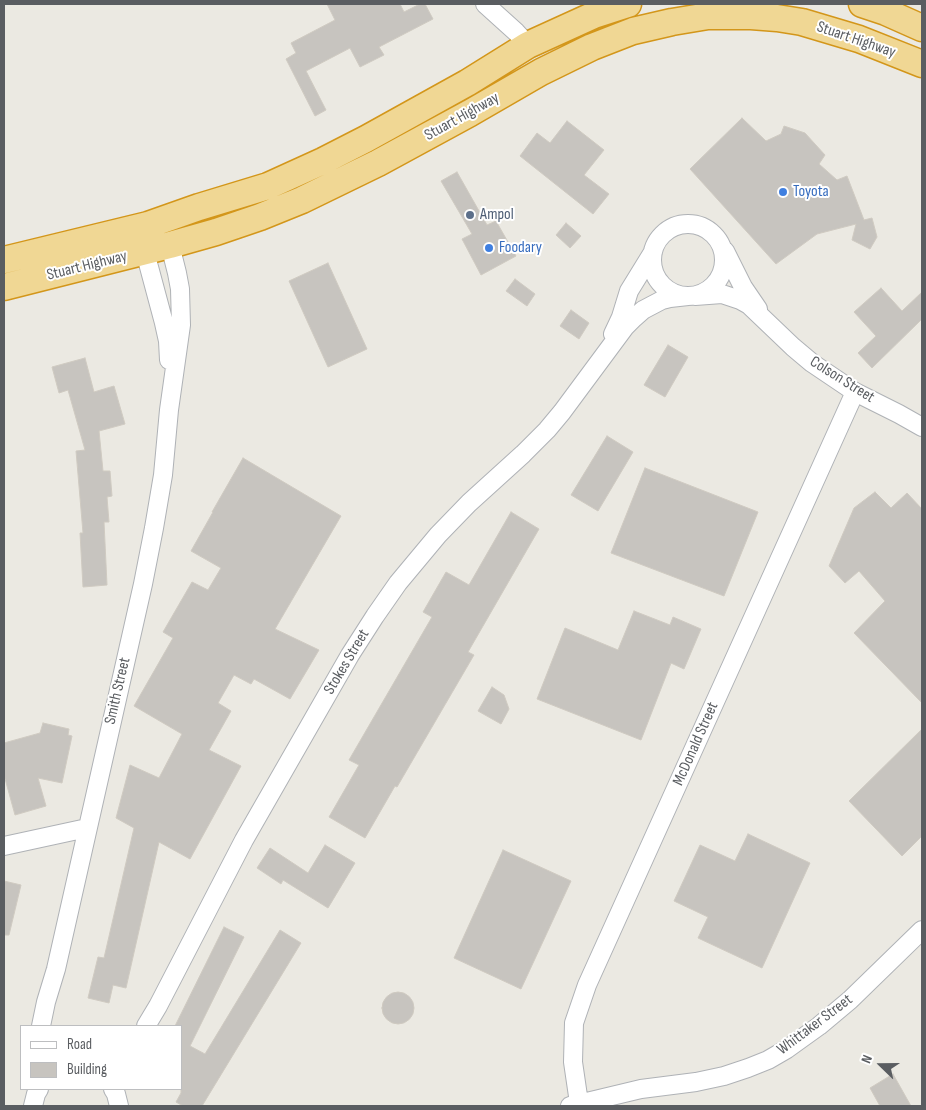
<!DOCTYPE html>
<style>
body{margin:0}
#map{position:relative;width:926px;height:1110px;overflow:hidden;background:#ebe9e2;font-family:"Sofia Sans Condensed",sans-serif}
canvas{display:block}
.frame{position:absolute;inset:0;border:5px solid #5a5d61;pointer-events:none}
.legend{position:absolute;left:20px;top:1025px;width:162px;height:65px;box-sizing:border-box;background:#fff;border:1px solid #bdbec0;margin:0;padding:6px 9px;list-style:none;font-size:15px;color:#5a5d61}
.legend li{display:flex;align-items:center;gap:10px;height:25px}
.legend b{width:25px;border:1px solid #bdbec0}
.north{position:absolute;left:856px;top:1040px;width:50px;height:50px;-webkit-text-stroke:4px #fff;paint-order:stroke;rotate:292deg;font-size:14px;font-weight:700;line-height:20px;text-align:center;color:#5a5d61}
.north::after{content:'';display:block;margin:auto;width:18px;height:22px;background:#5a5d61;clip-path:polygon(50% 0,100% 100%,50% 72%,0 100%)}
</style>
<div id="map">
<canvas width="926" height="1110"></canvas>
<div class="frame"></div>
<ul class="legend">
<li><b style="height:6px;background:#fff"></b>Road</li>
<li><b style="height:14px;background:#c7c4bf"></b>Building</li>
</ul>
<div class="north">N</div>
</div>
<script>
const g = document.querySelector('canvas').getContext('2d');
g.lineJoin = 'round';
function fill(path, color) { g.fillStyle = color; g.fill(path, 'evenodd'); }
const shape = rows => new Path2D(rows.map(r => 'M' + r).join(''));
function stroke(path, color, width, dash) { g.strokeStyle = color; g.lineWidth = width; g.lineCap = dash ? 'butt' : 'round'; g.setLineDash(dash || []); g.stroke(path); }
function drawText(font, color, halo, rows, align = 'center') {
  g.font = font + ' "Sofia Sans Condensed",sans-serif'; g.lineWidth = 4; g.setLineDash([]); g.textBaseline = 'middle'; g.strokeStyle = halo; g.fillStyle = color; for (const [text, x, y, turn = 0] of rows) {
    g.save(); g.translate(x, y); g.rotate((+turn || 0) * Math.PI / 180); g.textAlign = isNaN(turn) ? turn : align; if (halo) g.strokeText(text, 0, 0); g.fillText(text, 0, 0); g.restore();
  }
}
const building = shape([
 [327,4,400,4,404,12,420,4,425,4,433,19,379,47,384,55,360,67,350,48,306,71,326,110,315,116,286,59,296,53,291,43,335,20,327,4],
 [742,118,766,141,781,134,784,126,805,133,825,155,819,164,837,180,847,176,864,220,872,218,877,237,870,249,852,240,856,224,817,234,776,264,690,169,742,118],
 [567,121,604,150,584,175,609,194,593,214,520,156,537,133,550,143,567,121],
 [457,172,487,225,496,221,516,256,481,275,462,239,472,234,441,181,457,172],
 [566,223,581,236,570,248,556,235,566,223],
 [328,263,367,349,328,367,289,281,328,263],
 [515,279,535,294,527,306,506,291,515,279],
 [881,288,902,311,922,292,922,319,872,368,858,353,876,336,854,312,881,288],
 [571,310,589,323,579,339,560,326,571,310],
 [668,345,688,357,665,397,644,385,668,345],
 [85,358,94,392,114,386,125,424,99,431,103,471,110,471,112,496,107,497,109,522,104,522,107,585,83,587,80,533,83,533,76,451,85,450,68,390,59,393,52,367,85,358],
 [607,436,633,452,598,511,571,495,607,436],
 [243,458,341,516,275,629,319,650,290,699,254,679,251,684,234,675,218,703,231,711,209,750,241,766,190,859,159,842,126,988,113,985,109,1003,88,998,98,957,104,958,134,828,116,818,130,765,159,778,182,734,134,706,173,638,163,632,192,582,208,590,221,568,191,551,213,512,212,512,243,458],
 [645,468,758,512,724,596,611,553,645,468],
 [875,492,891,508,907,493,922,509,922,703,854,633,885,601,859,571,845,583,829,566,854,508,875,492],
 [511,512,539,529,468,652,474,655,397,787,395,786,365,838,329,817,359,765,349,760,432,617,423,612,446,572,469,585,511,512],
 [634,611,670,625,673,617,701,629,684,669,671,663,641,740,537,699,565,628,618,650,634,611],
 [492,687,504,695,509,709,501,724,478,711,492,687],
 [43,723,69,729,68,735,72,736,62,783,38,778,46,806,15,815,4,775,4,743,40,733,43,723],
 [922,729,922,836,902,856,849,801,922,729],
 [748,834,810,863,762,968,698,938,708,917,674,901,700,845,735,861,748,834],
 [325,845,355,863,328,908,283,880,281,884,257,868,270,848,308,873,325,845],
 [503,850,571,881,521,989,454,958,503,850],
 [4,881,21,885,9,935,4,935,4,881],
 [224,927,244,937,190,1046,205,1054,280,930,301,943,202,1106,183,1106,176,1102,181,1093,181,1026,175,1026,224,927],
 '382 1008a16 16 0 1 1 32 0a16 16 0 1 1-32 0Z',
 [893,1074,911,1106,880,1106,870,1088,893,1074]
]);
const minor = shape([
 [485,4,516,32,528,45],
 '652 260a36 36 0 1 1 72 0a36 36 0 1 1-72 0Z',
 [725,251,743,287,758,309],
 [145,252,164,323,168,341,169,360],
 [695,296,722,294,740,300,749,305,793,347,812,363,855,392,899,414,922,427],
 [613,334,621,317,629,291,653,252],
 [4,846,87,828],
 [41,1026,46,1002,56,969,143,584,154,528,163,475,169,410,181,325,180,289,177,273,170,245],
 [146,1026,158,1006,244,840,350,655,375,616,398,583,438,535,469,503,523,454,547,430,562,412,625,327,634,318,643,310,662,300,670,298,688,296],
 [113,1089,116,1094,119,1106],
 [579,1103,573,1062,574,1023,587,985,855,392],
 [33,1106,36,1094,39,1089],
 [570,1106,641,1089,696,1082,724,1076,748,1068,768,1060,787,1049,819,1026,850,1000,922,930]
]);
const highway = shape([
 [862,4,886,12,922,28],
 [4,260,148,225,199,207,268,186,323,161,366,139,467,83,528,45,594,15,628,4],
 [4,287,170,245,216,232,260,217,302,200,378,163,470,113,541,72,592,47,633,31,672,22,708,16,751,16,777,18,802,22,859,39,922,64]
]);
const markers = [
 [783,192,5,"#3f7fe0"],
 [470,215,5,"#5c6f8a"],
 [489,248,5,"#3f7fe0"]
];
const streetNames = [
 ["Stuart Highway",856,40,19],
 ["Stuart Highway",462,117,-29],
 ["Stuart Highway",87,266,-14],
 ["Colson Street",842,380,32],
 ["Stokes Street",347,662,-59],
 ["Smith Street",118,691,-77],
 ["McDonald Street",696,744,-66],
 ["Whittaker Street",815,1025,-37]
];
const shopNames = [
 ["Toyota",793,192],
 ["Foodary",499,248]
];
const serviceNames = [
 ["Ampol",480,215]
];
fill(building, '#c7c4bf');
stroke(building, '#cfcac1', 1);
stroke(minor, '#afb2b6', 20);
stroke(highway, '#d3961a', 29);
stroke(minor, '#fff', 18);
stroke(highway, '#f0d794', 26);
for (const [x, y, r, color] of markers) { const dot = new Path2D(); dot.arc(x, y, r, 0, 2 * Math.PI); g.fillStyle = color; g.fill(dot); stroke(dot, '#fff', 2); }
drawText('16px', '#5a5d61', '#fff', streetNames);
drawText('16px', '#366cbe', '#fff', shopNames, 'left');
drawText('16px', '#4e5e75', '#fff', serviceNames, 'left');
</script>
